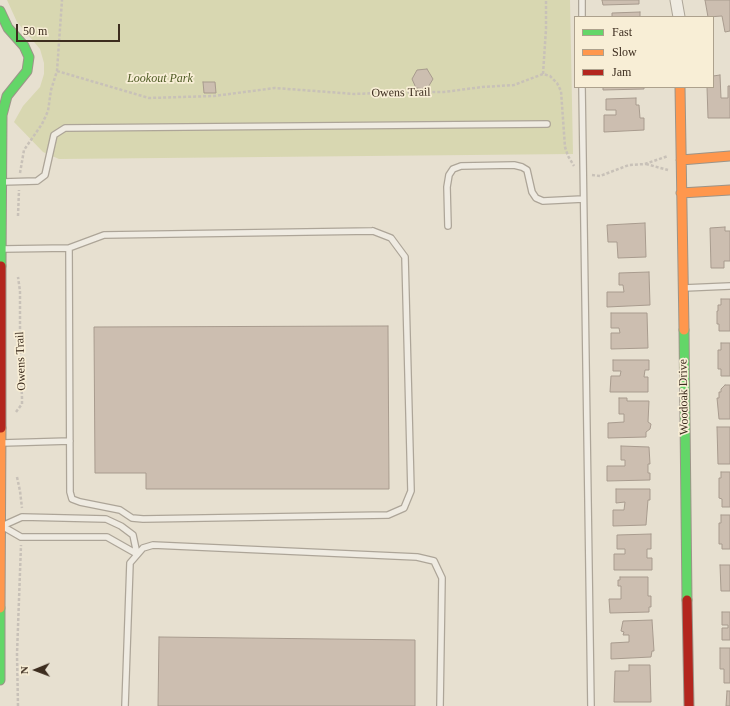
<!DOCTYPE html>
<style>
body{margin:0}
#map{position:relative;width:730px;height:706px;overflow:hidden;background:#e7e0d0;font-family:Georgia,serif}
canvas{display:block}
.legend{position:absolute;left:574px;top:16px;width:140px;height:72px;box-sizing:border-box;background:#f8eed6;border:1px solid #ada18d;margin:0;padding:5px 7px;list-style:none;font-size:12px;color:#3d2d1f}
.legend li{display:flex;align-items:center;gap:8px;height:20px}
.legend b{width:20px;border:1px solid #ada18d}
.north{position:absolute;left:16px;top:650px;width:40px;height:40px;-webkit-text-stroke:3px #f8eed6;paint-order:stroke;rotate:269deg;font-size:11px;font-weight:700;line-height:16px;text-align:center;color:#3d2d1f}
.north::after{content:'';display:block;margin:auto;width:14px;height:18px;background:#3d2d1f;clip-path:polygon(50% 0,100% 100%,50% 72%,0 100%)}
.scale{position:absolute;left:16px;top:24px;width:104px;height:18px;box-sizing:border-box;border:2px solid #3d2d1f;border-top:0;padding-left:5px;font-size:12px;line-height:14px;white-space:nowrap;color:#3d2d1f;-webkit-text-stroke:3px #f8eed6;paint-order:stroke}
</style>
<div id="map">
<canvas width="730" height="706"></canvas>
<ul class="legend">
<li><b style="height:5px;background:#63d668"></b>Fast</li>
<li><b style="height:5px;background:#ff974d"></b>Slow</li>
<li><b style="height:5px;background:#b3261e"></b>Jam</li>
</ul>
<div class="north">N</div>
<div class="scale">50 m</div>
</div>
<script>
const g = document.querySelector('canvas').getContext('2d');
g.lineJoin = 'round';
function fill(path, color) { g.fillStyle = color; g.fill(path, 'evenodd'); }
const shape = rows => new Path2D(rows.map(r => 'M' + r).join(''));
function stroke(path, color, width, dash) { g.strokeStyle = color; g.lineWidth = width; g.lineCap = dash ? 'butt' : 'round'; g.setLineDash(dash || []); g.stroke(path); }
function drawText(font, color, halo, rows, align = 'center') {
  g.font = font + ' Georgia,serif'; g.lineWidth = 3.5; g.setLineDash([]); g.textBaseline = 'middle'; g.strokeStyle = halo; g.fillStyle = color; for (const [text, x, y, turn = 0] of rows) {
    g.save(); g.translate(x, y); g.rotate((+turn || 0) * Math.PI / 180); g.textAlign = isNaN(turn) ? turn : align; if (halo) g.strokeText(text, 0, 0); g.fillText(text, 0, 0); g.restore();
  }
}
const green = shape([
 [7,0,570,0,573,154,59,159,43,152,14,122,23,106,40,87,44,74,44,63,40,49,17,22]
]);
const building = shape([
 [602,0,639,0,639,4,603,5,602,0],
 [705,0,730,0,730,31,725,32,722,16,708,17,705,0],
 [640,12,640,17,612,17,612,13,640,12],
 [427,69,433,79,427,89,416,88,412,79,417,70,427,69],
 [720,75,721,98,728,98,728,86,730,86,730,118,708,118,707,87,713,87,713,76,720,75],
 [203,82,215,82,216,93,204,93,203,82],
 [603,87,644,87,644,89,603,90,603,87],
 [636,98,636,105,639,105,640,118,644,118,644,130,604,132,604,115,616,115,616,110,606,110,606,99,636,98],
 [645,223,646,257,618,258,617,242,608,242,607,225,645,223],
 [725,227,725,231,730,231,730,261,724,261,724,268,711,268,710,228,725,227],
 [649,272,650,305,607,307,607,292,624,292,623,285,619,285,619,273,649,272],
 [721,299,730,299,730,331,719,331,719,324,717,324,717,311,718,311,718,305,721,305,721,299],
 [611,313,647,313,648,348,611,349,611,333,620,333,619,328,611,328,611,313],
 [388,326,389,489,146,489,146,473,95,473,94,327,388,326],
 [721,343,730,343,730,376,721,376,721,369,718,369,718,350,721,350,721,343],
 [613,360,649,360,649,370,645,370,644,377,648,377,648,392,610,392,611,376,620,376,621,371,613,371,613,360],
 [725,385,730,385,730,419,719,419,717,398,719,398,719,392,721,392,721,389,725,385],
 [619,398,627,398,627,401,649,401,648,422,651,424,650,429,646,432,646,437,608,438,608,423,624,422,624,414,619,414,619,398],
 [717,427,730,427,730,464,718,464,717,427],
 [621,446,649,447,650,464,648,464,648,473,650,473,650,480,607,481,607,466,625,466,625,460,621,460,621,446],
 [721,472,730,472,730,507,722,507,722,499,719,498,719,478,721,478,721,472],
 [616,489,650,489,650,500,648,500,646,525,613,526,613,510,624,510,625,502,616,503,616,489],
 [721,515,730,515,730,549,722,549,722,544,719,544,719,523,721,523,721,515],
 [651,534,651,549,647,549,647,558,652,558,652,570,614,570,614,554,625,554,625,549,617,549,617,535,651,534],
 [720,565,730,565,730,591,721,591,720,565],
 [620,577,648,577,648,596,651,596,651,607,649,607,649,612,610,613,609,599,621,599,621,586,618,586,618,580,620,580,620,577],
 [722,612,730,612,730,640,722,640,722,628,728,628,728,625,722,625,722,612],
 [652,620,654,651,652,651,651,657,611,659,611,643,629,642,629,635,623,635,624,632,621,631,623,621,652,620],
 [159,637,415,640,415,706,158,706,159,637],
 [720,648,730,648,730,683,724,683,724,669,720,669,720,648],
 [629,665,650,665,651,702,614,702,615,671,629,671,629,665],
 [727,691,730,691,730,706,726,706,727,691]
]);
const path = shape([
 [57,71,149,98,214,96,275,88,354,94,405,92,444,92,482,87,514,85,543,74,550,76,557,83,561,91,565,147,568,156,574,166],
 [543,74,546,29,546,0],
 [646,164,668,170],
 [20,173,24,150,42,124,48,111,51,90,57,71,62,0],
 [592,175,600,176,629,165,645,164,668,156],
 [18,216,19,190],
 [16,412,22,404,22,398,20,351,20,291,18,277],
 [17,477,20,491,22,508],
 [18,706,17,654,21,545]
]);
const lane = shape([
 [582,0,582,17],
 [582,87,591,706],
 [2,182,37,181,45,175,54,135,65,128,547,124],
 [448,226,447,187,449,175,453,169,461,166,514,165,522,167,527,170,532,192,536,198,543,201,583,199],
 [373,231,391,238,405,257,411,491,404,508,388,515,143,519,132,518,120,510,80,502,72,499,70,492,69,248,104,235,373,231],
 [3,249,69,248],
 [684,288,730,286],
 [2,443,70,441],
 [2,526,22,517,106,519,121,526,133,535,137,554],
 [2,526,21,537,107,537,137,554],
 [125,706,130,563,143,548,153,545,417,557,434,561,442,578,440,706]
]);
const street = shape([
 [676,0,679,17]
]);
const fast = shape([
 [0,11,8,28,24,46,29,57,27,71,7,96,2,115,1,266],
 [684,330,687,600],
 [0,680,0,608]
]);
const slow = shape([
 [680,87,684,330],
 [681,160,730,156],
 [681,193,730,190],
 [0,608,1,428]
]);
const jam = shape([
 [1,428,1,266],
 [687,600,689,706]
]);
const parkNames = [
 ["Lookout Park",160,79]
];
const streetNames = [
 ["Owens Trail",401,93,-1],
 ["Owens Trail",21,361,-92],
 ["Woodoak Drive",684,397,-91]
];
fill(green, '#d8d7b1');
fill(building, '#ccbeb0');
stroke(building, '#a89b8e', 1);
stroke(lane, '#ada598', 8);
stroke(street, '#ada598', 13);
stroke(fast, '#9c9488', 11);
stroke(slow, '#9c9488', 11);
stroke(jam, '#9c9488', 11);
stroke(path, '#c8c1b8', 2.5, [3, 2]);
stroke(lane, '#efebe2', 5.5);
stroke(street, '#efebe2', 11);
stroke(fast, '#63d668', 9);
stroke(slow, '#ff974d', 9);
stroke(jam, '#b3261e', 9);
drawText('italic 12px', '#4e5b24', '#f8eed6', parkNames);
drawText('12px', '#3d2d1f', '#f8eed6', streetNames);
</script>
